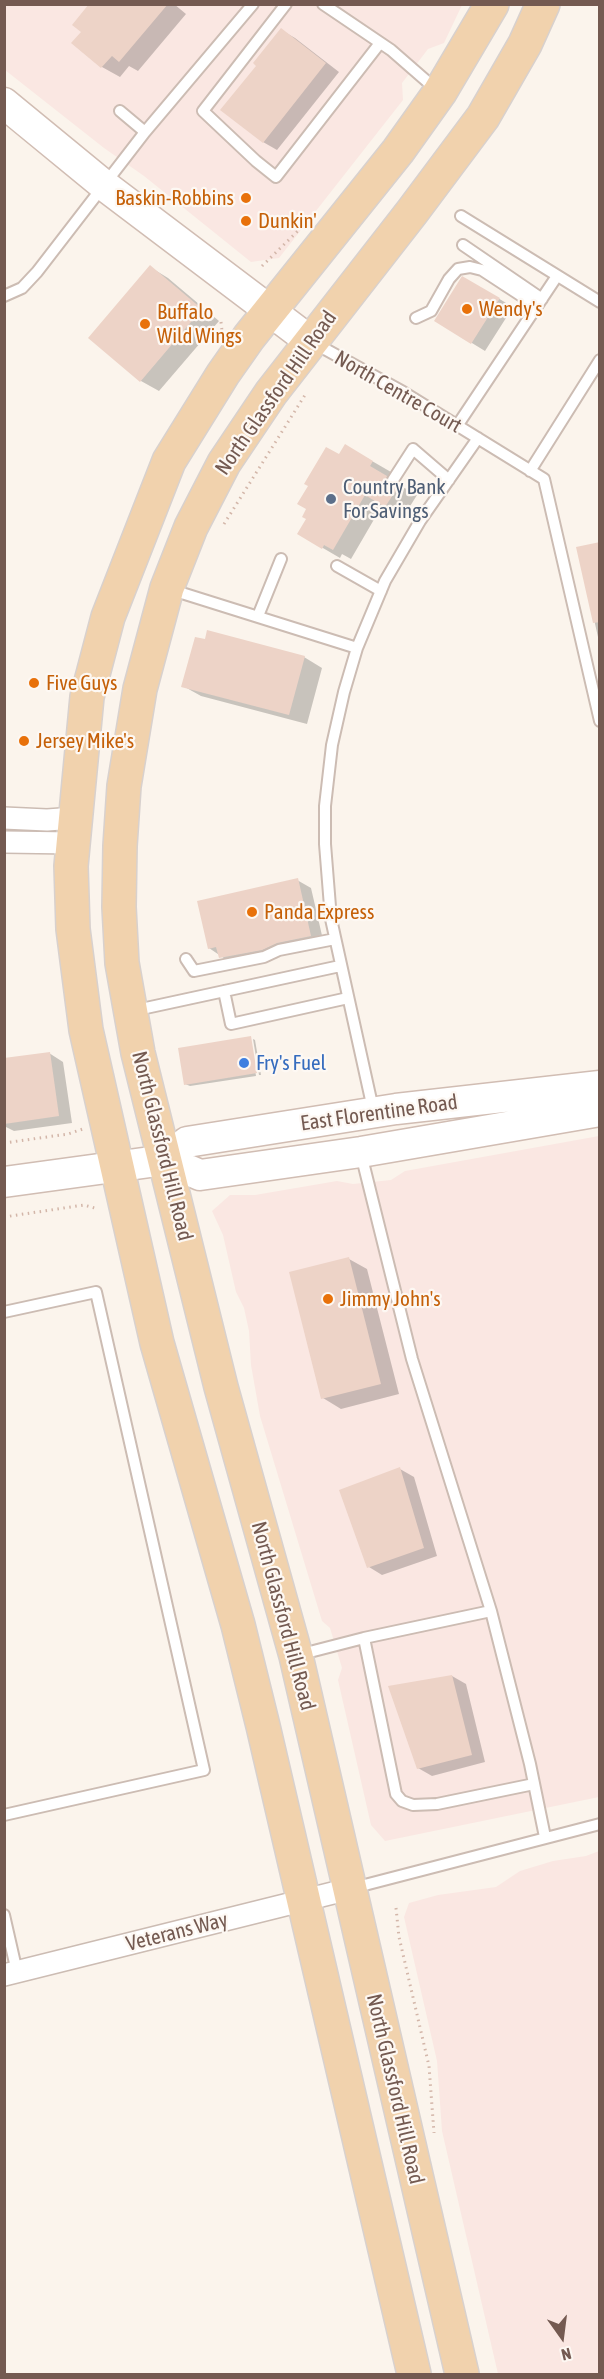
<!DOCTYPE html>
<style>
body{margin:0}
#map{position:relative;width:604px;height:2379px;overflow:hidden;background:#fbf4ec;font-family:"Asap Condensed",sans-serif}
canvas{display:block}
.frame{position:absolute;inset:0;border:6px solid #745a51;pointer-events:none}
.north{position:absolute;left:532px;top:2307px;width:60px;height:60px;-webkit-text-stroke:4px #fdf8f3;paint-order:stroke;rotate:166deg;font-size:16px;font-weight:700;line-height:24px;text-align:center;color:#745a51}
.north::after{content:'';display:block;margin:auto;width:21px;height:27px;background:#745a51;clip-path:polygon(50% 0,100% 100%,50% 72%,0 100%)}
</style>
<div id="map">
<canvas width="604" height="2379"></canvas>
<div class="frame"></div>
<div class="north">N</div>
</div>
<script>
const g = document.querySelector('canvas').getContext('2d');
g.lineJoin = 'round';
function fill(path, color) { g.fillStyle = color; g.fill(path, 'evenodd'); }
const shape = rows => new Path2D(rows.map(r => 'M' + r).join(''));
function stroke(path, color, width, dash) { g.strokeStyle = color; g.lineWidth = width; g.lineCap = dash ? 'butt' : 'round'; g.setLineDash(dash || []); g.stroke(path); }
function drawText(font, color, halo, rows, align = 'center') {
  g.font = font + ' "Asap Condensed",sans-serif'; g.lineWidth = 4.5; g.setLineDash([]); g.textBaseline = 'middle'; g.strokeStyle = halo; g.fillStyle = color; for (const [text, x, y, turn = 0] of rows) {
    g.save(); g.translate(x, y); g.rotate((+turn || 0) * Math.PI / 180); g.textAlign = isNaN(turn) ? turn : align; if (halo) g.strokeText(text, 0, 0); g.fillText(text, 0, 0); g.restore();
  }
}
const commercial = shape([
 [4,5,462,5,444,43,428,49,402,83,403,100,279,258,251,262,144,176,104,148,5,70],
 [599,1136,599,1797,385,1841,371,1825,338,1680,342,1668,330,1628,322,1621,260,1416,251,1365,249,1331,244,1308,236,1292,223,1235,212,1211,230,1195,255,1195,337,1181,353,1184,391,1180,405,1171],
 [599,1851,599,2374,498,2374,442,2131,437,2061,404,1917,409,1903,438,1895,496,1887,520,1871,553,1861,586,1856]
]);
const shadow = shape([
 [91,4,174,4,186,14,138,71,129,66,120,77,102,67,83,32],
 [281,30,295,38,339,72,277,150,263,142,258,65],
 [150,267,168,278,219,321,159,391,141,381,90,338],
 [464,278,513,307,485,351,436,321],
 [346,446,391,472,387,478,417,495,404,516,383,504,351,559,342,554,340,558,299,534],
 [600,543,600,646,578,548],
 [206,641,304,657,322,668,307,724,201,696,183,686],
 [297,880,311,888,324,944,234,965,209,948],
 [250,1038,256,1076,190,1086,185,1084,251,1038,252,1038],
 [253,1039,255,1040,261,1075,259,1075],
 [49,1053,63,1062,72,1123,14,1131,4,1126,4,1060],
 [349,1259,367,1269,399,1394,341,1409,323,1398],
 [400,1469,414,1477,437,1556,382,1575,369,1567],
 [452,1676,466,1684,485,1762,432,1776,418,1768]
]);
const building = shape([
 [89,4,168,4,119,62,112,56,101,68,71,43,81,32,72,25],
 [281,28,326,63,263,143,220,110,256,66,253,63],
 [150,265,202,309,140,382,88,338],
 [462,276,500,298,471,344,434,321],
 [345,444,373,461,370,466,387,476,386,480,388,486,393,487,400,484,385,507,365,495,333,550,324,545,322,549,297,534,306,519,302,517,306,509,297,504,308,486,304,484,326,447,339,454],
 [600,542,600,622,593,623,576,547],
 [207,630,305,656,289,715,181,687,195,637,205,639],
 [298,878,311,936,277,943,262,950,219,958,216,947,208,949,197,901],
 [251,1036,257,1073,184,1085,178,1048],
 [50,1052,59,1116,4,1124,4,1058],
 [349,1257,381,1384,321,1399,289,1272],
 [400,1467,424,1548,367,1568,339,1490],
 [452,1675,472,1755,417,1769,388,1686]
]);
const path = shape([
 [262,266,304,225],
 [221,322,222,331],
 [224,524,305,395],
 [4,1143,68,1134,83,1129],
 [4,1217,84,1205,98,1209],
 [396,1908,399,1937,429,2066,434,2133]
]);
const lane = shape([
 [286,4,203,111,256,161,276,177,380,43],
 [323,4,391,50,438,91],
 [120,111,145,132],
 [461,216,600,302],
 [463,245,542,299],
 [4,296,22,288,37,272,145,132,253,4],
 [416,318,431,311,449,279,458,269,470,267,482,270,537,306],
 [314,343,403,392,544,479,600,721],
 [457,426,557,276],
 [530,471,600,360],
 [393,480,413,449,449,480],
 [337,566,381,591],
 [169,589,357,648],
 [258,616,281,559],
 [186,959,194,971,264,957,279,950,335,939],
 [224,991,231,1024,348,998],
 [132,1011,340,966],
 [373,1109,331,919,325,844,325,806,332,745,344,692,357,648,385,581,420,521,478,438],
 [361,1154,412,1359,491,1611,530,1764,545,1837],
 [4,1312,96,1292,204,1770,4,1815],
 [364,1638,396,1794,402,1801,413,1805,437,1804,534,1784],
 [298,1655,364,1638,491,1611],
 [353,1888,600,1824],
 [4,1915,17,1972]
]);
const street = shape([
 [4,818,47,820,75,818],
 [4,842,72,843],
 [4,1975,349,1889]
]);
const secondary = shape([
 [4,103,105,186,310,341],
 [165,1160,200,1175,361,1152,600,1111],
 [4,1182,165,1160,187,1142,396,1109,600,1086]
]);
const primary = shape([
 [414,2374,263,1726,238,1625,157,1343,86,1030,73,929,71,866,87,697,108,617,169,461,223,374,249,337,398,151,440,92,492,4],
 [462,2374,296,1656,221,1387,138,1053,122,963,119,907,120,846,124,786,140,689,167,588,191,527,224,463,271,393,412,212,483,117,525,44,543,4]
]);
const markers = [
 [246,198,6,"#e8710a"],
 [246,221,6,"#e8710a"],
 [467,309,6,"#e8710a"],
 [145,324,6,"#e8710a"],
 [331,499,6,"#5c6f8a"],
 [34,683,6,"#e8710a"],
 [24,741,6,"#e8710a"],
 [252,912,6,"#e8710a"],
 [244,1063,6,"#3f7fe0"],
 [328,1299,6,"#e8710a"]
];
const foodNames = [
 ["Baskin-Robbins",234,198,"right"],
 ["Dunkin'",258,221],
 ["Wendy's",479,309],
 ["Buffalo",157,312],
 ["Wild Wings",157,336],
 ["Five Guys",46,683],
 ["Jersey Mike's",36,741],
 ["Panda Express",264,912],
 ["Jimmy John's",340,1299]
];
const streetNames = [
 ["North Centre Court",398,392,30],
 ["North Glassford Hill Road",276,393,-55],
 ["East Florentine Road",379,1113,-8],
 ["North Glassford Hill Road",162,1146,76],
 ["North Glassford Hill Road",283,1616,75],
 ["Veterans Way",177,1932,-14],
 ["North Glassford Hill Road",395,2089,77]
];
const serviceNames = [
 ["Country Bank",343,487],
 ["For Savings",343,511]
];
const shopNames = [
 ["Fry's Fuel",256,1063]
];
fill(commercial, '#fae7e2');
fill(shadow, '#0003');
fill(building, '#edd3c7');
stroke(lane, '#ccbcb3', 14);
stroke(street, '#ccbcb3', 24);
stroke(secondary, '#d1bdb3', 33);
stroke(primary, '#d8d1ce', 36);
stroke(path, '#d3b6a9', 3, [1.5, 4.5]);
stroke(lane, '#fff', 10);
stroke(street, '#fff', 21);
stroke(secondary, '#fff', 30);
stroke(primary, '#f1d2ad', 33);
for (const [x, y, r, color] of markers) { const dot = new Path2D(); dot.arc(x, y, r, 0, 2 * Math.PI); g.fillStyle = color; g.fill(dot); stroke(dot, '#fdf8f3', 2); }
drawText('21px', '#c56008', '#fdf8f3', foodNames, 'left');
drawText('21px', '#745a51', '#fdf8f3', streetNames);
drawText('21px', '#4e5e75', '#fdf8f3', serviceNames, 'left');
drawText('21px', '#366cbe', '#fdf8f3', shopNames, 'left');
</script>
